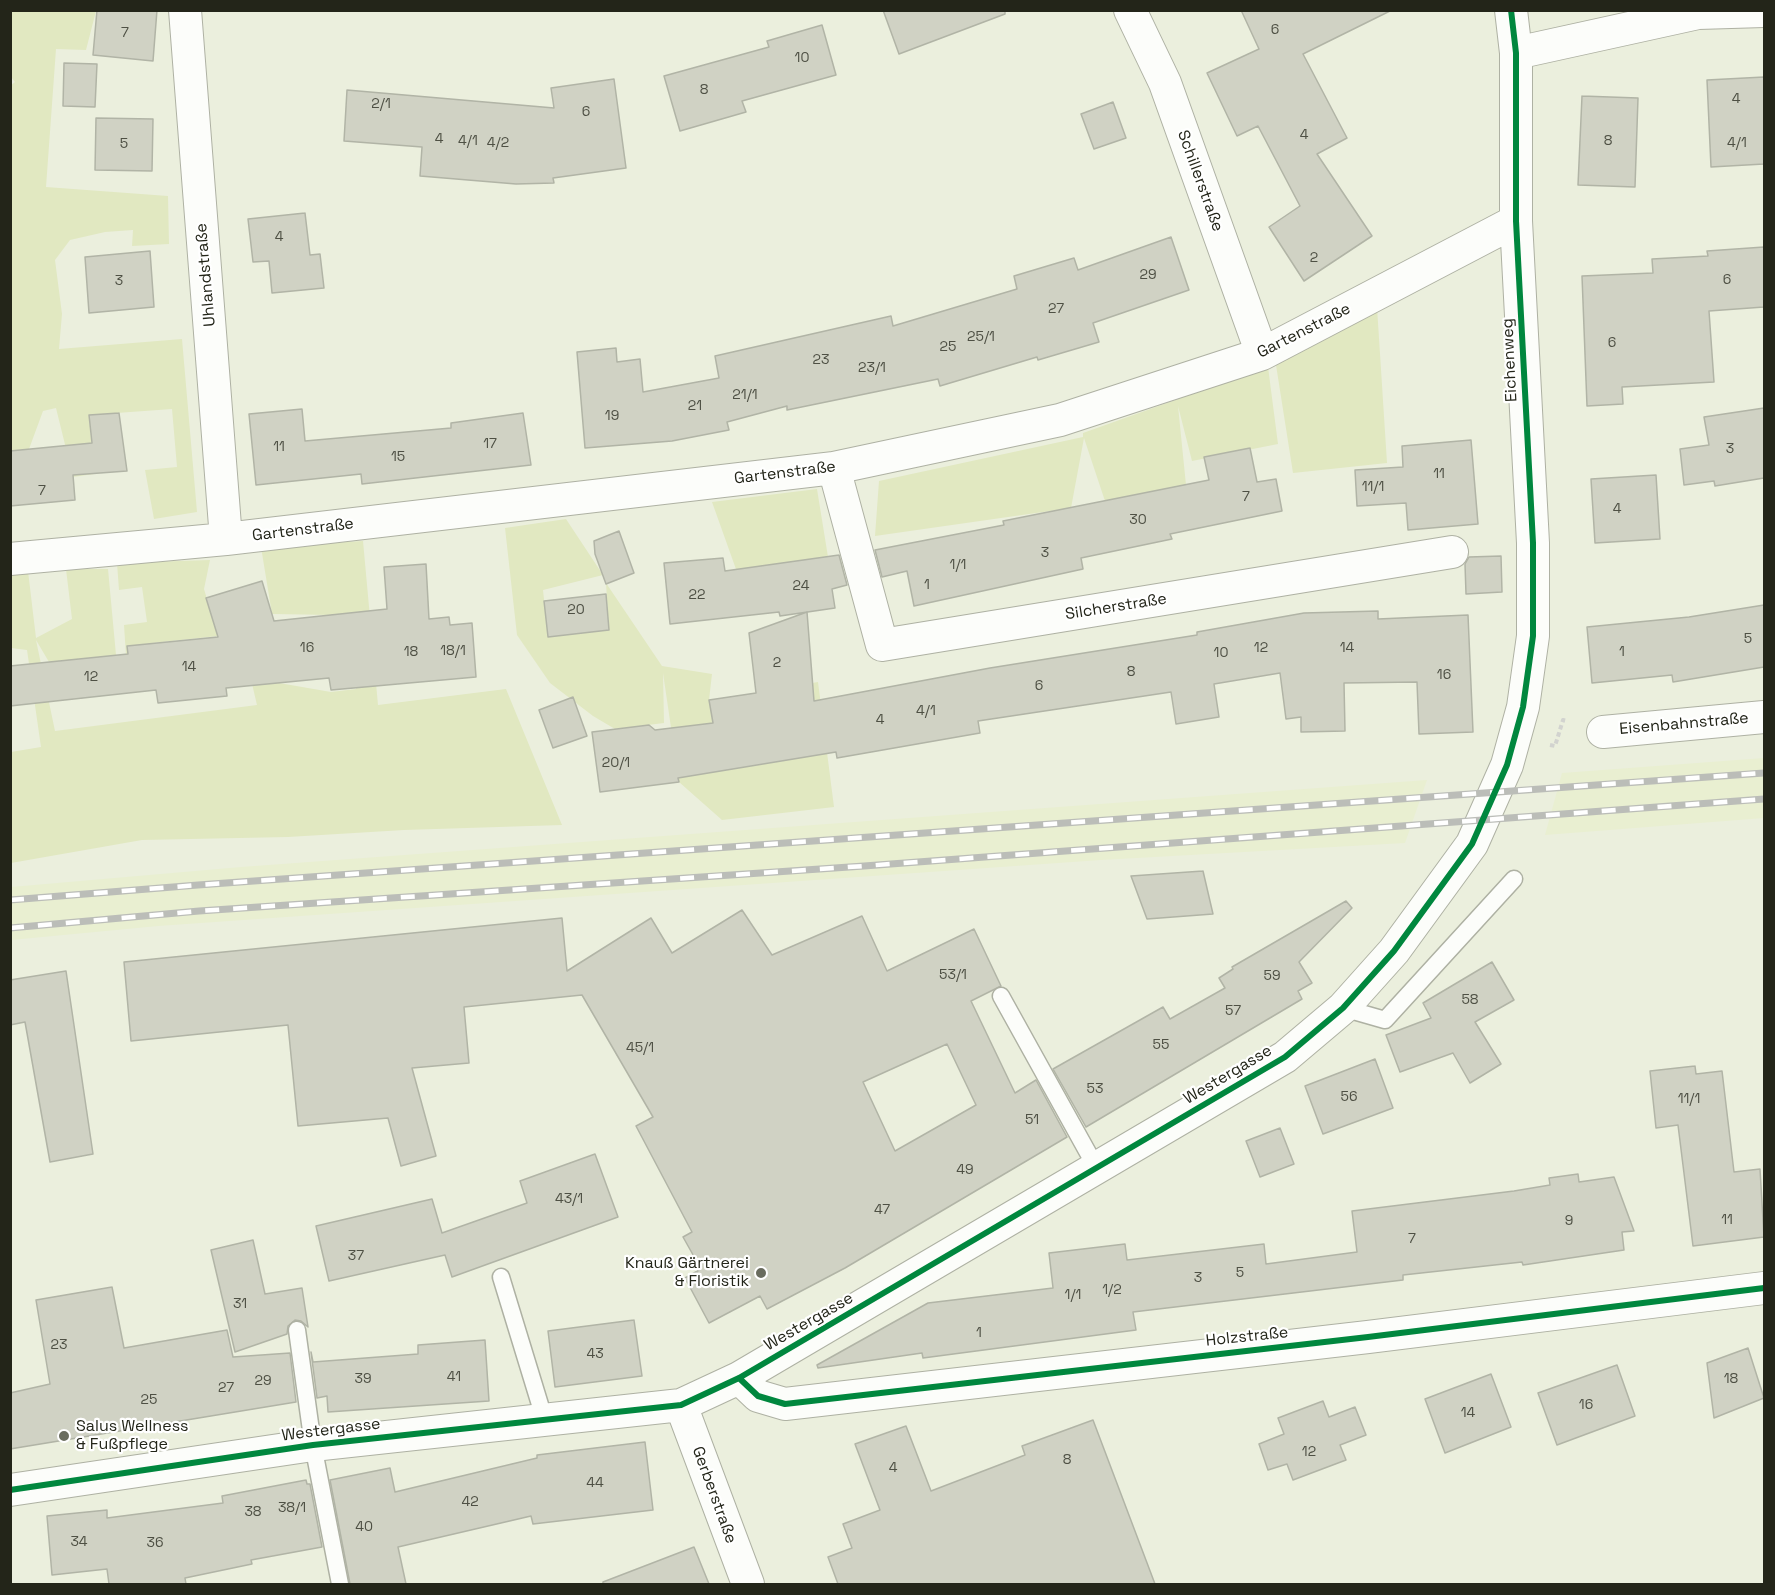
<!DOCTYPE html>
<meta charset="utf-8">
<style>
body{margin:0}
#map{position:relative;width:1775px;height:1595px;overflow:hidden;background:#ebefdd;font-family:"Space Grotesk",sans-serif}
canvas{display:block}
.frame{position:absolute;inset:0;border:12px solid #232519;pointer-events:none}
</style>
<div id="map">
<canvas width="1775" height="1595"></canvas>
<div class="frame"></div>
</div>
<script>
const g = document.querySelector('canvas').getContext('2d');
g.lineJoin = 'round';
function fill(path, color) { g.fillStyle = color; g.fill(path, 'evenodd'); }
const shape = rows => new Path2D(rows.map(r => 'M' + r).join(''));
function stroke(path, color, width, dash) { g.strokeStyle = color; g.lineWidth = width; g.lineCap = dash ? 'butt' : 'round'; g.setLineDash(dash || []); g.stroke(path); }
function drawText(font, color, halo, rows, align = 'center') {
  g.font = font + ' "Space Grotesk",sans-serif'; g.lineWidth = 4.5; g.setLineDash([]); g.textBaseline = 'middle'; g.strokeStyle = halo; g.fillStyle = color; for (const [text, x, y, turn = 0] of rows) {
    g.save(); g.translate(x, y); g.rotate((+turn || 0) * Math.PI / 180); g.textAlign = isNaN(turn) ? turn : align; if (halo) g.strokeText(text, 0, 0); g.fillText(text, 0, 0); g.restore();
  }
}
const built = shape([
 [1764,758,1764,818,1545,835,1562,773],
 [1427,780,1405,843,1101,860,158,926,11,940,11,887,241,867]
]);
const green = shape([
 [11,11,96,11,86,50,56,49,46,187,168,196,169,244,132,246,133,230,105,232,70,240,55,260,62,314,59,349,182,339,197,512,154,519,145,470,177,467,172,409,89,415,94,474,73,477,56,408,43,411,29,449,11,452,10,86,15,82,11,77],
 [1377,307,1387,463,1293,473,1276,365],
 [1268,367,1278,444,1192,461,1178,406,1186,485,1105,501,1084,438,1071,508,875,536,879,481,1083,437,1083,433],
 [817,489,828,557,767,565,773,607,747,600,712,502],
 [566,519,603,575,543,590,548,637,609,630,606,583,662,666,712,674,709,700,721,771,789,760,778,689,818,682,834,807,722,820,679,782,663,673,664,723,615,729,593,716,550,683,517,635,505,528],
 [363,541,378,705,506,689,562,825,404,830,288,837,142,840,11,863,11,752,41,747,27,650,11,648,11,571,28,571,36,638,72,619,66,569,108,569,116,655,49,662,36,640,55,731,257,705,241,637,279,683,331,692,356,689,354,663,333,615,272,614,261,547],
 [210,560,204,589,218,636,152,643,156,691,128,686,124,625,147,622,142,587,119,590,117,563]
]);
const building = shape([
 [97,10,157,10,153,61,93,55,97,10],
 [883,10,1005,10,1005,14,899,54,883,10],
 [1241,10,1392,10,1303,54,1347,138,1317,154,1372,236,1304,281,1269,227,1300,206,1258,126,1237,136,1207,73,1259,49,1241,10],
 [822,25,836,75,742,101,746,112,680,131,664,76,769,47,767,41,822,25],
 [64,63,97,64,95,107,63,106,64,63],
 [1764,77,1764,164,1711,167,1707,80,1764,77],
 [614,79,626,168,553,178,554,183,516,184,420,176,422,147,344,141,347,90,554,108,551,88,614,79],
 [1582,96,1638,98,1635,187,1578,185,1582,96],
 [1113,102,1126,138,1094,149,1081,114,1113,102],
 [96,118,153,119,152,171,95,170,96,118],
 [305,213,310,255,320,254,324,288,272,293,269,261,253,262,248,219,305,213],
 [1171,237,1189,290,1093,323,1099,342,1038,360,1037,357,940,386,938,379,787,410,787,406,727,422,729,430,672,441,585,448,577,352,616,348,617,362,640,359,643,392,719,378,715,356,891,316,893,326,1017,289,1014,276,1074,258,1078,270,1171,237],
 [1764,247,1764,307,1709,311,1714,382,1622,387,1623,404,1587,406,1582,276,1653,273,1652,259,1708,256,1707,251,1764,247],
 [150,251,154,307,89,313,85,257,150,251],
 [1764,408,1764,478,1715,486,1714,481,1684,485,1680,449,1709,445,1704,417,1764,408],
 [302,409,305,441,451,428,451,423,523,413,531,465,362,484,361,474,256,485,249,414,302,409],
 [119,413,127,471,73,475,75,500,10,506,10,451,92,443,89,415,119,413],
 [1471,440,1478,524,1408,530,1406,503,1357,506,1355,470,1403,467,1402,446,1471,440],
 [1250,448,1257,482,1276,479,1282,511,1170,534,1172,539,1081,558,1083,569,914,606,907,571,882,577,875,550,1004,525,1003,521,1209,480,1204,457,1250,448],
 [1656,475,1660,539,1595,543,1591,479,1656,475],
 [619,531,634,573,606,584,595,554,594,541,619,531],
 [839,555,847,585,832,589,835,608,780,616,779,612,670,624,664,563,723,558,725,571,839,555],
 [1501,556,1502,592,1466,594,1465,564,1469,557,1501,556],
 [426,564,429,619,449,617,450,625,472,623,476,677,331,690,329,678,226,688,227,696,158,703,156,690,10,706,10,666,128,654,127,646,218,637,206,598,262,581,274,621,387,609,384,567,426,564],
 [606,594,609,630,548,637,544,601,606,594],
 [1764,605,1764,667,1673,682,1672,675,1592,683,1587,627,1689,617,1764,605],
 [1378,611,1378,619,1468,615,1473,732,1419,734,1417,682,1344,683,1345,731,1301,732,1301,717,1286,719,1280,673,1214,684,1219,717,1176,724,1171,692,978,721,980,733,837,758,836,752,678,778,679,782,600,792,592,732,649,725,655,730,713,723,709,700,756,693,749,633,807,612,814,701,990,668,1197,635,1197,632,1304,613,1378,611],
 [573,697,587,736,553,748,539,710,573,697],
 [1203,871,1213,914,1147,919,1131,876,1203,871],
 [1346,901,1352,908,1299,962,1312,983,1298,991,1302,999,1086,1127,1053,1069,1163,1007,1170,1019,1225,988,1219,978,1233,969,1232,967,1346,901],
 [742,910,772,955,862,916,887,971,974,929,1001,986,971,1001,1015,1093,1036,1080,1067,1137,845,1268,767,1309,760,1296,709,1323,685,1278,701,1269,683,1237,692,1232,636,1126,653,1117,582,995,464,1007,469,1063,412,1068,436,1156,401,1166,388,1118,298,1126,288,1025,131,1041,124,962,562,918,567,971,651,918,672,953,742,910],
 [947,1044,976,1105,895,1151,863,1082,947,1044],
 [1492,962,1514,1000,1475,1022,1501,1064,1470,1083,1453,1053,1400,1072,1386,1035,1431,1018,1423,1003,1492,962],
 [66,971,93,1154,50,1162,25,1022,10,1025,10,980,66,971],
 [1375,1059,1393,1108,1323,1134,1305,1086,1375,1059],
 [1695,1066,1696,1074,1722,1071,1734,1172,1760,1169,1764,1237,1693,1246,1678,1125,1656,1128,1650,1071,1695,1066],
 [1280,1128,1294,1164,1260,1177,1246,1141,1280,1128],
 [595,1154,618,1217,452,1277,445,1255,329,1281,316,1226,432,1199,442,1233,527,1203,520,1181,595,1154],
 [1578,1174,1579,1182,1614,1177,1634,1231,1622,1232,1624,1250,1523,1265,1522,1262,1403,1275,1403,1280,1133,1312,1136,1330,923,1358,922,1353,818,1368,817,1365,928,1303,1053,1288,1049,1253,1125,1244,1127,1260,1264,1244,1266,1264,1357,1252,1352,1211,1514,1191,1550,1185,1549,1178,1578,1174],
 [253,1240,265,1294,302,1288,308,1327,301,1321,295,1320,288,1326,287,1334,235,1352,211,1250,253,1240],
 [112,1287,124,1348,227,1330,233,1357,290,1353,296,1402,10,1449,10,1393,50,1384,36,1300,112,1287],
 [634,1320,642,1376,555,1387,548,1331,634,1320],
 [485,1340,489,1401,328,1412,327,1396,317,1398,311,1352,313,1362,418,1354,418,1345,485,1340],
 [1748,1348,1764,1398,1714,1418,1707,1363,1748,1348],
 [1617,1365,1635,1416,1557,1445,1538,1393,1617,1365],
 [1491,1374,1511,1427,1445,1453,1425,1399,1491,1374],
 [1323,1401,1329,1417,1355,1407,1366,1435,1340,1445,1346,1460,1293,1480,1287,1464,1268,1470,1259,1444,1284,1434,1278,1418,1323,1401],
 [1093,1420,1155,1584,838,1584,828,1557,852,1548,843,1524,880,1510,855,1444,906,1426,931,1491,1025,1455,1022,1446,1093,1420],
 [645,1442,653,1510,533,1524,531,1516,398,1547,406,1584,350,1584,330,1480,390,1468,395,1492,537,1458,537,1455,645,1442],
 [306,1480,307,1484,310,1484,322,1547,251,1560,252,1564,185,1578,186,1584,109,1584,107,1569,52,1575,47,1516,107,1510,107,1518,223,1503,222,1496,306,1480],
 [694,1547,709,1584,603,1584,603,1582,694,1547]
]);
const path = shape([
 [1550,745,1555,746,1563,720,1568,721]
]);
const lane = shape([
 [1001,996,1097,1169],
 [1343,1008,1385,1020,1514,879],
 [501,1277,545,1421],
 [297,1330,313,1445,340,1584]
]);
const street = shape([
 [185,10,226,539],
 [1130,10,1165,83,1262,354],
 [1516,53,1698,13,1764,11],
 [834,468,882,645,1452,552],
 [10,559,226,539,834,468,1060,420,1262,354,1516,221],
 [1603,732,1764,717],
 [739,1378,758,1396,785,1404,1368,1337,1764,1288],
 [681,1405,748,1584],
 [10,1490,313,1445,681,1405,739,1378,1285,1057,1343,1008,1394,951,1472,844,1507,765,1523,707,1533,636,1533,543,1516,221,1516,53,1511,10]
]);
const rail = shape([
 [10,900,198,885,1764,773],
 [10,928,199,911,864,866,1764,799]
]);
const cycleway = shape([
 [739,1378,758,1396,785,1404,1368,1337,1764,1288],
 [10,1490,313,1445,681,1405,739,1378,1285,1057,1343,1008,1394,951,1472,844,1507,765,1523,707,1533,636,1533,543,1516,221,1516,53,1511,10]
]);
const markers = [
 [761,1273,6,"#696c5e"],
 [64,1436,6,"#696c5e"]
];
const numberNames = [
 ["6",1275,30],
 ["7",125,33],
 ["10",802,58],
 ["8",704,90],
 ["4",1736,99],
 ["2/1",381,104],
 ["6",586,112],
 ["4",1304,135],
 ["4",439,139],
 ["4/1",468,141],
 ["8",1608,141],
 ["4/2",498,143],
 ["4/1",1737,143],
 ["5",124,144],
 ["4",279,237],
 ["2",1314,258],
 ["29",1148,275],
 ["6",1727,280],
 ["3",119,281],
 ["27",1056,309],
 ["25/1",981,337],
 ["6",1612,343],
 ["25",948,347],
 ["23",821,360],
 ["23/1",872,368],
 ["21/1",745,395],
 ["21",695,406],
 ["19",612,416],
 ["17",490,444],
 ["11",279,447],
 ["3",1730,449],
 ["15",398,457],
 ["11",1439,474],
 ["11/1",1373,487],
 ["7",42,491],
 ["7",1246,497],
 ["4",1617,509],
 ["30",1138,520],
 ["3",1045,553],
 ["1/1",958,565],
 ["1",927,585],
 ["24",801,586],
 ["22",697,595],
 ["20",576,610],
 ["5",1748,639],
 ["16",307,648],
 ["12",1261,648],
 ["14",1347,648],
 ["18/1",453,651],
 ["18",411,652],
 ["1",1622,652],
 ["10",1221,653],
 ["2",777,663],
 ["14",189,667],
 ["8",1131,672],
 ["16",1444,675],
 ["12",91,677],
 ["6",1039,686],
 ["4/1",926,711],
 ["4",880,720],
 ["20/1",616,763],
 ["53/1",953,975],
 ["59",1272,976],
 ["58",1470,1000],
 ["57",1233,1011],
 ["55",1161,1045],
 ["45/1",640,1048],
 ["53",1095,1089],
 ["56",1349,1097],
 ["11/1",1689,1099],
 ["51",1032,1120],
 ["49",965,1170],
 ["43/1",569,1199],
 ["47",882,1210],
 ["11",1727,1220],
 ["9",1569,1221],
 ["7",1412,1239],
 ["37",356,1256],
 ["5",1240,1273],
 ["3",1198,1278],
 ["1/2",1112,1290],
 ["1/1",1073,1295],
 ["31",240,1304],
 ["1",979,1333],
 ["23",59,1345],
 ["43",595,1354],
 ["41",454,1377],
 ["39",363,1379],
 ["18",1731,1379],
 ["29",263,1381],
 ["27",226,1388],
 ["25",149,1400],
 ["16",1586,1405],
 ["14",1468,1413],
 ["12",1309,1452],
 ["8",1067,1460],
 ["4",893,1468],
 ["44",595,1483],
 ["42",470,1502],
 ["38/1",292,1508],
 ["38",253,1512],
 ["40",364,1527],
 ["34",79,1542],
 ["36",155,1543]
];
const streetNames = [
 ["Schillerstraße",1200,181,70],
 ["Uhlandstraße",206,275,-95],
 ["Gartenstraße",1304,331,-27],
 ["Eichenweg",1510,360,-93],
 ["Gartenstraße",785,473,-7],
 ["Gartenstraße",303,530,-7],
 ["Silcherstraße",1116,607,-9],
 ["Eisenbahnstraße",1684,724,-5],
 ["Westergasse",1228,1075,-31],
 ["Westergasse",809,1322,-30],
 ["Holzstraße",1247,1337,-6],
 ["Westergasse",331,1430,-7],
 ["Gerberstraße",714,1495,70]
];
const poiNames = [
 ["Knauß Gärtnerei",749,1264],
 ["& Floristik",749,1282],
 ["Salus Wellness",76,1427,"left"],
 ["& Fußpflege",76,1445,"left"]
];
fill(built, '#e9efd1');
fill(green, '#e1e8c1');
fill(building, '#d0d2c4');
stroke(building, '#b1b4a6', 1.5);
stroke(lane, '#aeb1a3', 19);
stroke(street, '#aeb1a3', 34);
stroke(path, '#d2d3cf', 4, [4.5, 3]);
stroke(lane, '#fcfdfa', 16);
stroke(street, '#fcfdfa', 32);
stroke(rail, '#bbbdb8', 7);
stroke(rail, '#fff', 4.5, [14]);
stroke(cycleway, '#00873e', 6);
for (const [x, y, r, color] of markers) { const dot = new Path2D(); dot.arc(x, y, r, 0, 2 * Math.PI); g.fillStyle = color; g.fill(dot); stroke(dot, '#fff', 2); }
drawText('14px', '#4e5044', null, numberNames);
drawText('16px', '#232519', '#fff', streetNames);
drawText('16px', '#232519', '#fff', poiNames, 'right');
</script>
